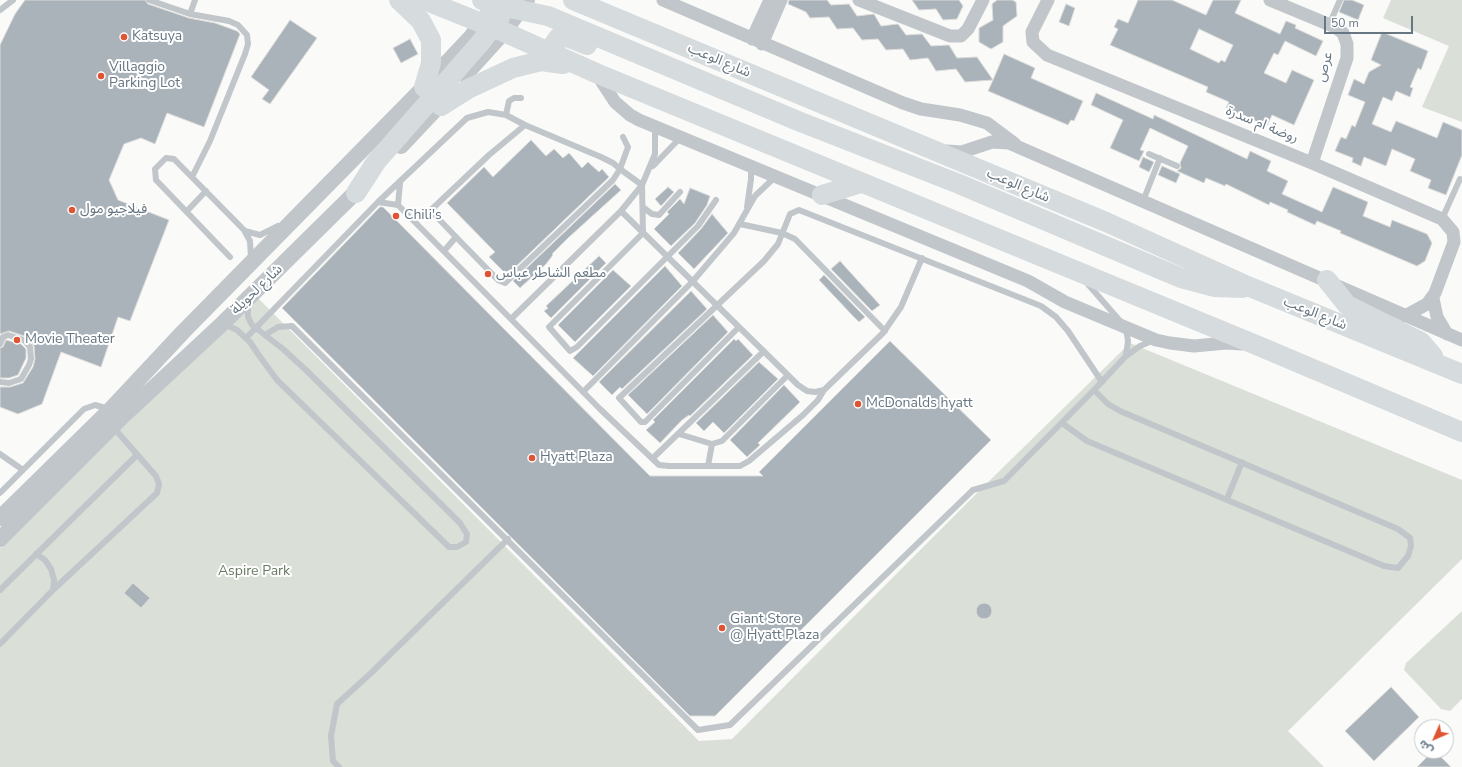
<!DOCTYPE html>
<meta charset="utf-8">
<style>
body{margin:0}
#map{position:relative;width:1462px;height:767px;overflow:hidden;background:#fafaf8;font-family:"Nunito Sans","Noto Sans Arabic",sans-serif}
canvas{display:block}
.north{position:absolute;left:1414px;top:719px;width:40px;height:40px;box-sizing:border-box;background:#fff;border:1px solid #c2c8cd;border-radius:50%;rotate:225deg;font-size:11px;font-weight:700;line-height:16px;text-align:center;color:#667682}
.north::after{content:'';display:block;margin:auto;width:14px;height:18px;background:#df5432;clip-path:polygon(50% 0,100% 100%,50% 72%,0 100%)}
.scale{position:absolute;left:1324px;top:16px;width:89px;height:18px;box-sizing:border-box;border:2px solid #667682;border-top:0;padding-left:5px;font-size:12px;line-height:14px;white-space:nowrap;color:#667682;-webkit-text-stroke:3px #fff;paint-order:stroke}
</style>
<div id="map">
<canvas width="1462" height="767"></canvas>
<div class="north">ش</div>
<div class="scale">50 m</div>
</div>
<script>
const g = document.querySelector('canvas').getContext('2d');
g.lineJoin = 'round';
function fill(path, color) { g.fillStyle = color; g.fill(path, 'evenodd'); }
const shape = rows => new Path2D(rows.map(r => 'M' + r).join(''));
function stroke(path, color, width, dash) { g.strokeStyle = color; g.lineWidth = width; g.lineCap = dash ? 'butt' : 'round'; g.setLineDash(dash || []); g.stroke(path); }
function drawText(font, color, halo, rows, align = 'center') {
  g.font = font + ' "Nunito Sans","Noto Sans Arabic",sans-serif'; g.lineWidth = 4; g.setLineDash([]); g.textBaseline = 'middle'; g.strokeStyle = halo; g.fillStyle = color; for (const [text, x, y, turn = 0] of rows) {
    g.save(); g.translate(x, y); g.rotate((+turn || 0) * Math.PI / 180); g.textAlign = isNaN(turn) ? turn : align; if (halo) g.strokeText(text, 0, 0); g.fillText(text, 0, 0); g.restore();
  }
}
const green = shape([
 [1391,0,1462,0,1462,122,1422,107,1449,46,1383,18],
 [256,296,699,741,732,739,975,495,1130,343,1462,480,1462,559,1288,731,1324,767,0,767,0,548],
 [1462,611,1462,699,1450,711,1441,709,1404,670,1406,663]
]);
const building = shape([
 [25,0,145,0,148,4,189,18,215,23,237,31,240,34,204,127,167,113,155,144,141,138,124,144,109,180,118,200,169,220,130,321,118,317,101,367,61,352,42,404,18,414,0,407,0,387,10,387,23,383,33,367,35,359,34,346,27,337,9,331,0,334,0,45,15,14,25,0],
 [789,0,827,0,831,5,849,4,857,16,874,14,881,26,898,24,906,35,922,34,931,46,949,45,957,58,977,57,993,80,1004,54,1035,68,1031,78,1083,101,1074,121,1071,120,1068,125,988,91,993,80,965,82,956,69,936,71,928,58,910,60,903,49,886,50,878,39,862,40,853,28,837,29,829,17,810,18,806,12,788,4,789,0],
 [912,0,959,0,963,6,957,19,943,20,936,9,919,10,912,0],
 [997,0,1012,0,1016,2,1017,16,1003,26,1003,42,991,49,979,42,979,28,993,20,992,4,997,0],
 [1138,0,1172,0,1206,15,1213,0,1241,0,1235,13,1280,34,1286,21,1296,25,1295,28,1323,41,1316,56,1285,41,1278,55,1274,53,1264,73,1286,83,1292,70,1314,80,1294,125,1272,115,1267,126,1226,108,1229,102,1206,92,1208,87,1110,45,1118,29,1114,27,1118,19,1128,23,1138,0],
 [1199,29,1233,45,1225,62,1221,60,1219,63,1190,49,1199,29],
 [1344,0,1352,0,1364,5,1358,20,1339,12,1344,0],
 [1066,4,1075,8,1069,26,1059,22,1066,4],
 [290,20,317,38,270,104,262,99,269,90,251,77,290,20],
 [1382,32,1428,51,1421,70,1418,68,1410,87,1413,88,1410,97,1396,91,1392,101,1383,97,1372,124,1391,132,1396,121,1437,138,1443,122,1462,130,1462,155,1446,195,1428,188,1431,180,1410,171,1415,159,1392,149,1386,166,1364,157,1361,166,1352,162,1353,158,1335,151,1341,137,1346,139,1352,125,1355,127,1365,102,1348,95,1354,79,1364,84,1369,72,1381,65,1371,60,1382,32],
 [410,39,418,54,401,63,393,48,410,39],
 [1096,93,1153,119,1154,115,1247,159,1250,151,1271,161,1267,171,1288,181,1282,194,1322,212,1333,187,1368,202,1363,216,1390,227,1392,220,1427,234,1432,243,1425,261,1417,266,1340,233,1341,231,1317,221,1315,225,1287,212,1288,210,1270,202,1269,205,1226,184,1225,186,1206,178,1204,183,1177,171,1181,168,1180,163,1188,146,1150,128,1140,150,1144,151,1139,161,1110,148,1123,120,1091,105,1096,93],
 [531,140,546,156,554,149,563,158,569,153,582,168,588,162,599,172,602,169,609,177,507,275,489,257,495,252,447,203,484,167,493,177,531,140],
 [1143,157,1154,162,1149,172,1139,167,1143,157],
 [1162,166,1180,174,1176,183,1158,175,1162,166],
 [615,184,621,190,568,238,552,254,553,255,546,264,520,288,513,281,615,184],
 [668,187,674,192,661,206,655,199,668,187],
 [690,188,710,196,707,205,695,223,671,246,654,229,669,214,667,212,680,199,684,204,690,188],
 [380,207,383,207,650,476,763,476,759,472,890,341,991,440,715,716,690,716,282,308,380,207],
 [712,214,728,233,694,269,678,253,701,229,712,214],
 [599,256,606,263,551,318,544,311,548,308,546,306,599,256],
 [840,261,880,305,872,311,831,269,840,261],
 [665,266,682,286,593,376,573,358,665,266],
 [613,270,631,286,575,342,558,325,613,270],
 [824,275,865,317,859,322,852,315,819,280,824,275],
 [691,291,707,309,622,389,620,387,612,395,599,382,691,291],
 [713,315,728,332,647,414,628,395,713,315],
 [734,339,736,341,738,339,753,355,690,416,689,415,682,420,660,443,646,430,655,422,653,420,734,339],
 [6,340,21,344,26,349,26,358,18,375,9,378,0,378,0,348,3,347,6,340],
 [759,362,778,379,724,433,713,422,704,431,696,423,759,362],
 [784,385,800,402,758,443,760,445,747,457,730,440,784,385],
 [133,583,150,598,141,608,124,593,133,583],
 '976 611a8 8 0 1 1 16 0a8 8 0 1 1-16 0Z',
 [1391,687,1419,717,1374,761,1345,731,1391,687],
 [1433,751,1435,751,1451,767,1417,767,1433,751]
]);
const service = shape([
 [149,0,190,14,229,21,238,25,247,35,248,44,245,54,210,141,192,177],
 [0,10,13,0],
 [190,14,195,0],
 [1329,25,1340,0],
 [506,115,509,101,514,98,521,98],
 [623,137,628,147,620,169,613,180,505,283,498,280,456,237,433,213,432,209,489,155,525,125,601,157,613,163,620,169,642,185,643,233,549,327,570,351,577,347,698,226,716,200],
 [1149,154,1177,166],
 [653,166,681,137],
 [1143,201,1160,158],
 [378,202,467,118,488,112,506,115,525,125],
 [398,205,400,183],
 [747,207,751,179,751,167],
 [644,208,652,214,659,215,680,192],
 [187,211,206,191],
 [621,211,798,385,807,391,815,392,824,390],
 [1442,219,1460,179],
 [740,224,782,233,795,239,885,331],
 [245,231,260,235,278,226],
 [444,251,456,237],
 [230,257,156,180,155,169,166,158,174,159,244,230,250,241,251,258],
 [1086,282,1121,322],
 [511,319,621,211,642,185,655,154,655,127],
 [224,324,237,330,250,342,258,354,277,380,449,547,457,547,466,542,467,534,460,523,307,371,283,349,252,325,248,317,248,301],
 [739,327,645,422,641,422,619,398,764,261,778,244,790,214,799,210,1041,306,1056,317,1068,331,1102,382],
 [1126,329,1128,341,1126,355],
 [265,335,278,327,292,326,698,730,730,725,973,490,1004,481,1094,390,1126,356,1140,346,1152,341],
 [246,338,378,202,398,205,600,409,659,465,669,466,740,466,749,461,803,415,818,400,824,390,883,333,901,307,922,258],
 [0,344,3,337,8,335,24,340,30,347,31,359,29,365,21,379,9,383,0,382],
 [583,392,693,281,734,233,755,196,775,177],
 [1062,423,1087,441,1384,566,1398,568,1408,556,1411,546,1410,538,1398,529,1120,411,1108,404,1094,390],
 [679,434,712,444,722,441,788,375],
 [0,454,23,470],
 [653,458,764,351],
 [708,466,712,444],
 [0,493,84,409,95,405,109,409],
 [1227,499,1242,462],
 [36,554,45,560,51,569,54,580,53,590],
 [0,590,137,455],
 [0,644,53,590,157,493,159,484,156,476,113,427],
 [339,767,333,761,331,736,337,704,370,674,508,539]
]);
const minor = shape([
 [663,0,903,103,921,109,960,115,987,123,1015,144],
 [859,0,950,36,961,36,968,29,983,0],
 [1048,0,1032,32,1033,42,1047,55,1312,163,1442,219,1453,232,1454,242,1435,293,1427,304,1405,316],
 [1270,0,1335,27,1343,33,1347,44,1347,58,1312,163],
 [752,39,770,0],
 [762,44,781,0],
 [596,73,615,102,630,115,639,120,1028,281,1065,302,1156,340,1170,343,1194,346,1226,343,1242,344],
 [947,151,962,152,992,142,1009,143,1462,340],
 [1433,298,1437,317,1447,334]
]);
const tertiary = shape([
 [465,75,504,32,527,0],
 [401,146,448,96],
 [0,518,111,409,183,332,424,87,471,37,488,14],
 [0,539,121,418,223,323,364,184]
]);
const primary = shape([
 [399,0,421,21,431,40,431,63,424,87],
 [424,0,504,32,596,73,1261,347,1462,432],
 [482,0,502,3,514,1],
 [573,0,1106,222,1250,287,1462,374],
 [481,23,496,12,510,8,548,16,798,121,959,184,1181,278,1215,287,1243,288],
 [556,54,553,45,558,38,567,37,587,45],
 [441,106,468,89,513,68,541,61,563,64],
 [356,193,376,162,481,42,500,17],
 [822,195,861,183],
 [1327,280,1347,305,1421,342,1433,356]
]);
const markers = [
 [124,37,4,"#df5432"],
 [101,76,4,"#df5432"],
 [72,210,4,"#df5432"],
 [396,216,4,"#df5432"],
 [488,274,4,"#df5432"],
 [17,340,4,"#df5432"],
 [858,404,4,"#df5432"],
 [532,458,4,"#df5432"],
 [722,628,4,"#df5432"]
];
const poiNames = [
 ["Katsuya",132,37],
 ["Villaggio",109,68],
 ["Parking Lot",109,84],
 ["فيلاجيو مول",80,210],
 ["Chili's",404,216],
 ["مطعم الشاطر عباس",496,274],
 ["Movie Theater",25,340],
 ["McDonalds hyatt",866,404],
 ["Hyatt Plaza",540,458],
 ["Giant Store",730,620],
 ["@ Hyatt Plaza",730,636]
];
const streetNames = [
 ["شارع الوعب",719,61,23],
 ["عرص",1325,67,-75],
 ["روضة ام سدرة",1262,125,22],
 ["شارع الوعب",1018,186,23],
 ["شارع لحويلة",257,290,-44],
 ["شارع الوعب",1315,314,22]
];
const parkNames = [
 ["Aspire Park",254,572]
];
fill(green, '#dadfd7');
fill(building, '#aab3b9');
stroke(building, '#dcdcda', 1);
stroke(service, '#c1c6ca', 6);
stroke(minor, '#c1c6ca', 13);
stroke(tertiary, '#c1c6ca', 16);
stroke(primary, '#d6dbde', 20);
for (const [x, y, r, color] of markers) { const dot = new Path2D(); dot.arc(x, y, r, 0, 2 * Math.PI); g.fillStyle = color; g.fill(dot); stroke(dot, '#fff', 1.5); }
drawText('14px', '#667682', '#fff', poiNames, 'left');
drawText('14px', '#667682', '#fff', streetNames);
drawText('14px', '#697a64', '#fff', parkNames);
</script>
